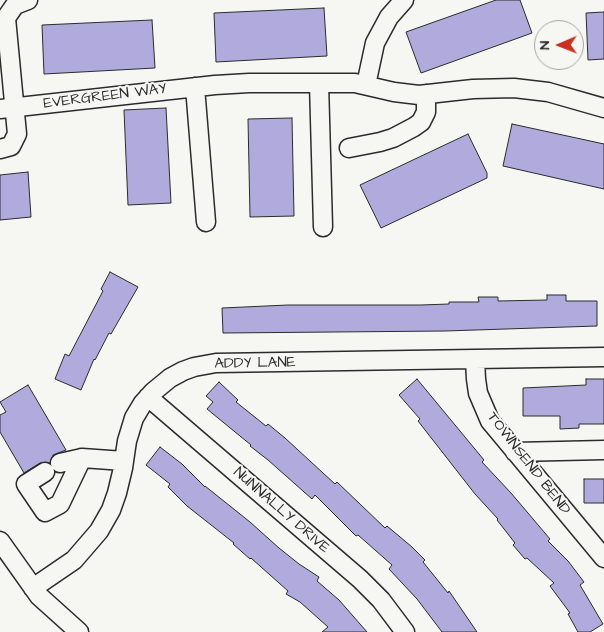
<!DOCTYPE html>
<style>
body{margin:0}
#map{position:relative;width:604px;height:632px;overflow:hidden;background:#f6f6f2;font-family:"Architects Daughter",sans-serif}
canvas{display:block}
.north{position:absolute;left:534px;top:20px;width:50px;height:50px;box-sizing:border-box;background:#f6f6f2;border:1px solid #a5a5a2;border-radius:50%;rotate:269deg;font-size:14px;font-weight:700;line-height:20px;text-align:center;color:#2b2b2b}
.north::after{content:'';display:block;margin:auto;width:18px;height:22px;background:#c8321e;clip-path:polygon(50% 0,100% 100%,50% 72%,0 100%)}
</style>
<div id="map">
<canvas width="604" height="632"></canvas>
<div class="north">N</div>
</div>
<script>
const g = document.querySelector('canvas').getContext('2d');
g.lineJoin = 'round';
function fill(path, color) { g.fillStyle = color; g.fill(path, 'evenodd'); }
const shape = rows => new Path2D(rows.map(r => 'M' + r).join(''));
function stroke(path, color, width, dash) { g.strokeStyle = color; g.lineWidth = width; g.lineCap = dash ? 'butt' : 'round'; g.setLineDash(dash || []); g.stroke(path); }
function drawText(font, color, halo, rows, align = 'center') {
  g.font = font + ' "Architects Daughter",sans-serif'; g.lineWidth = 4; g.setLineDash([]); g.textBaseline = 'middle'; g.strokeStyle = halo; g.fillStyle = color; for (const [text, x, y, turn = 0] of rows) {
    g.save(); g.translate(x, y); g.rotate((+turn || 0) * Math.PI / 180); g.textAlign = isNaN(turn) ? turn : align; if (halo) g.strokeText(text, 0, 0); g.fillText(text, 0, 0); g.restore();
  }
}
const building = shape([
 [496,0,520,0,532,33,421,73,406,32,496,0],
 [324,8,327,56,216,62,214,13,324,8],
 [604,12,604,59,588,60,586,13,604,12],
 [152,20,155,68,44,74,42,25,152,20],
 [166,108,171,203,128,205,124,110,166,108],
 [292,118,294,216,250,217,248,119,292,118],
 [512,124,604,144,604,189,503,166,512,124],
 [468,134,487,173,487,178,381,228,360,185,468,134],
 [28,172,31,217,0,220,0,175,28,172],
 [110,272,138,287,111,334,109,333,95,360,94,359,81,390,55,379,65,354,69,356,103,291,101,289,110,272],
 [547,295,566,295,566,301,597,301,597,326,445,331,223,333,222,308,288,305,421,305,449,304,449,302,479,302,478,297,498,297,498,301,547,300,547,295],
 [417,379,484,460,482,462,511,493,550,539,548,541,568,561,584,582,580,585,603,624,590,632,578,632,568,614,570,613,550,586,554,583,527,558,525,559,513,545,515,543,497,520,498,519,475,494,418,421,420,419,399,395,417,379],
 [586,379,604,379,604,424,579,424,579,428,560,429,560,416,523,416,523,388,586,385,586,379],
 [219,382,238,400,236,402,266,426,268,424,285,438,335,484,337,482,385,528,387,526,412,547,425,560,423,562,448,593,449,591,477,632,442,632,417,599,389,569,392,565,358,535,356,536,315,495,312,499,268,460,250,446,251,445,207,409,213,402,206,396,219,382],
 [28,385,66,450,53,455,50,463,40,463,24,473,0,432,0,415,6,412,0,402,28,385],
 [160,447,182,464,205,487,205,486,250,522,279,548,299,564,319,577,317,581,339,600,367,632,322,632,328,627,300,602,286,594,288,591,251,558,250,559,233,544,234,543,187,506,168,487,170,484,146,465,160,447],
 [584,479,604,479,604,503,584,503,584,479]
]);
const minor = shape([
 [319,83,323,227],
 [366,85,375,43,389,17,404,0],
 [195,87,206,222],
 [0,109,215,85,249,83,355,83,394,92,419,95,473,89,514,88,548,92,604,108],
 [349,148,380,142,393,138,414,127,421,122,426,112,426,94],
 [0,149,11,146,17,134,6,18,15,5,28,0],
 [475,360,476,379,478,393,490,421,604,558],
 [148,397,360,579,381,600,405,632],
 [515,452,604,450],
 [60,463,82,458],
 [45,472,26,484,45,512,60,504,82,458,124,461],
 [0,541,39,596,79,632],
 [33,588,74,560,99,531,111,510,117,493,123,468,127,441,134,418,143,403,153,392,170,378,183,371,194,367,216,363,604,357]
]);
const streetNames = [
 ["EVERGREEN WAY",105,97,-7],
 ["ADDY LANE",255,364,-1],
 ["TOWNSEND BEND",528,464,52],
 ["NUNNALLY DRIVE",281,511,41]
];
fill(building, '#b1abdd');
stroke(building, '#2b2b2b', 1);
stroke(minor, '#2b2b2b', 21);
stroke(minor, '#f6f6f2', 18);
drawText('15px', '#2b2b2b', '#f6f6f2', streetNames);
</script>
